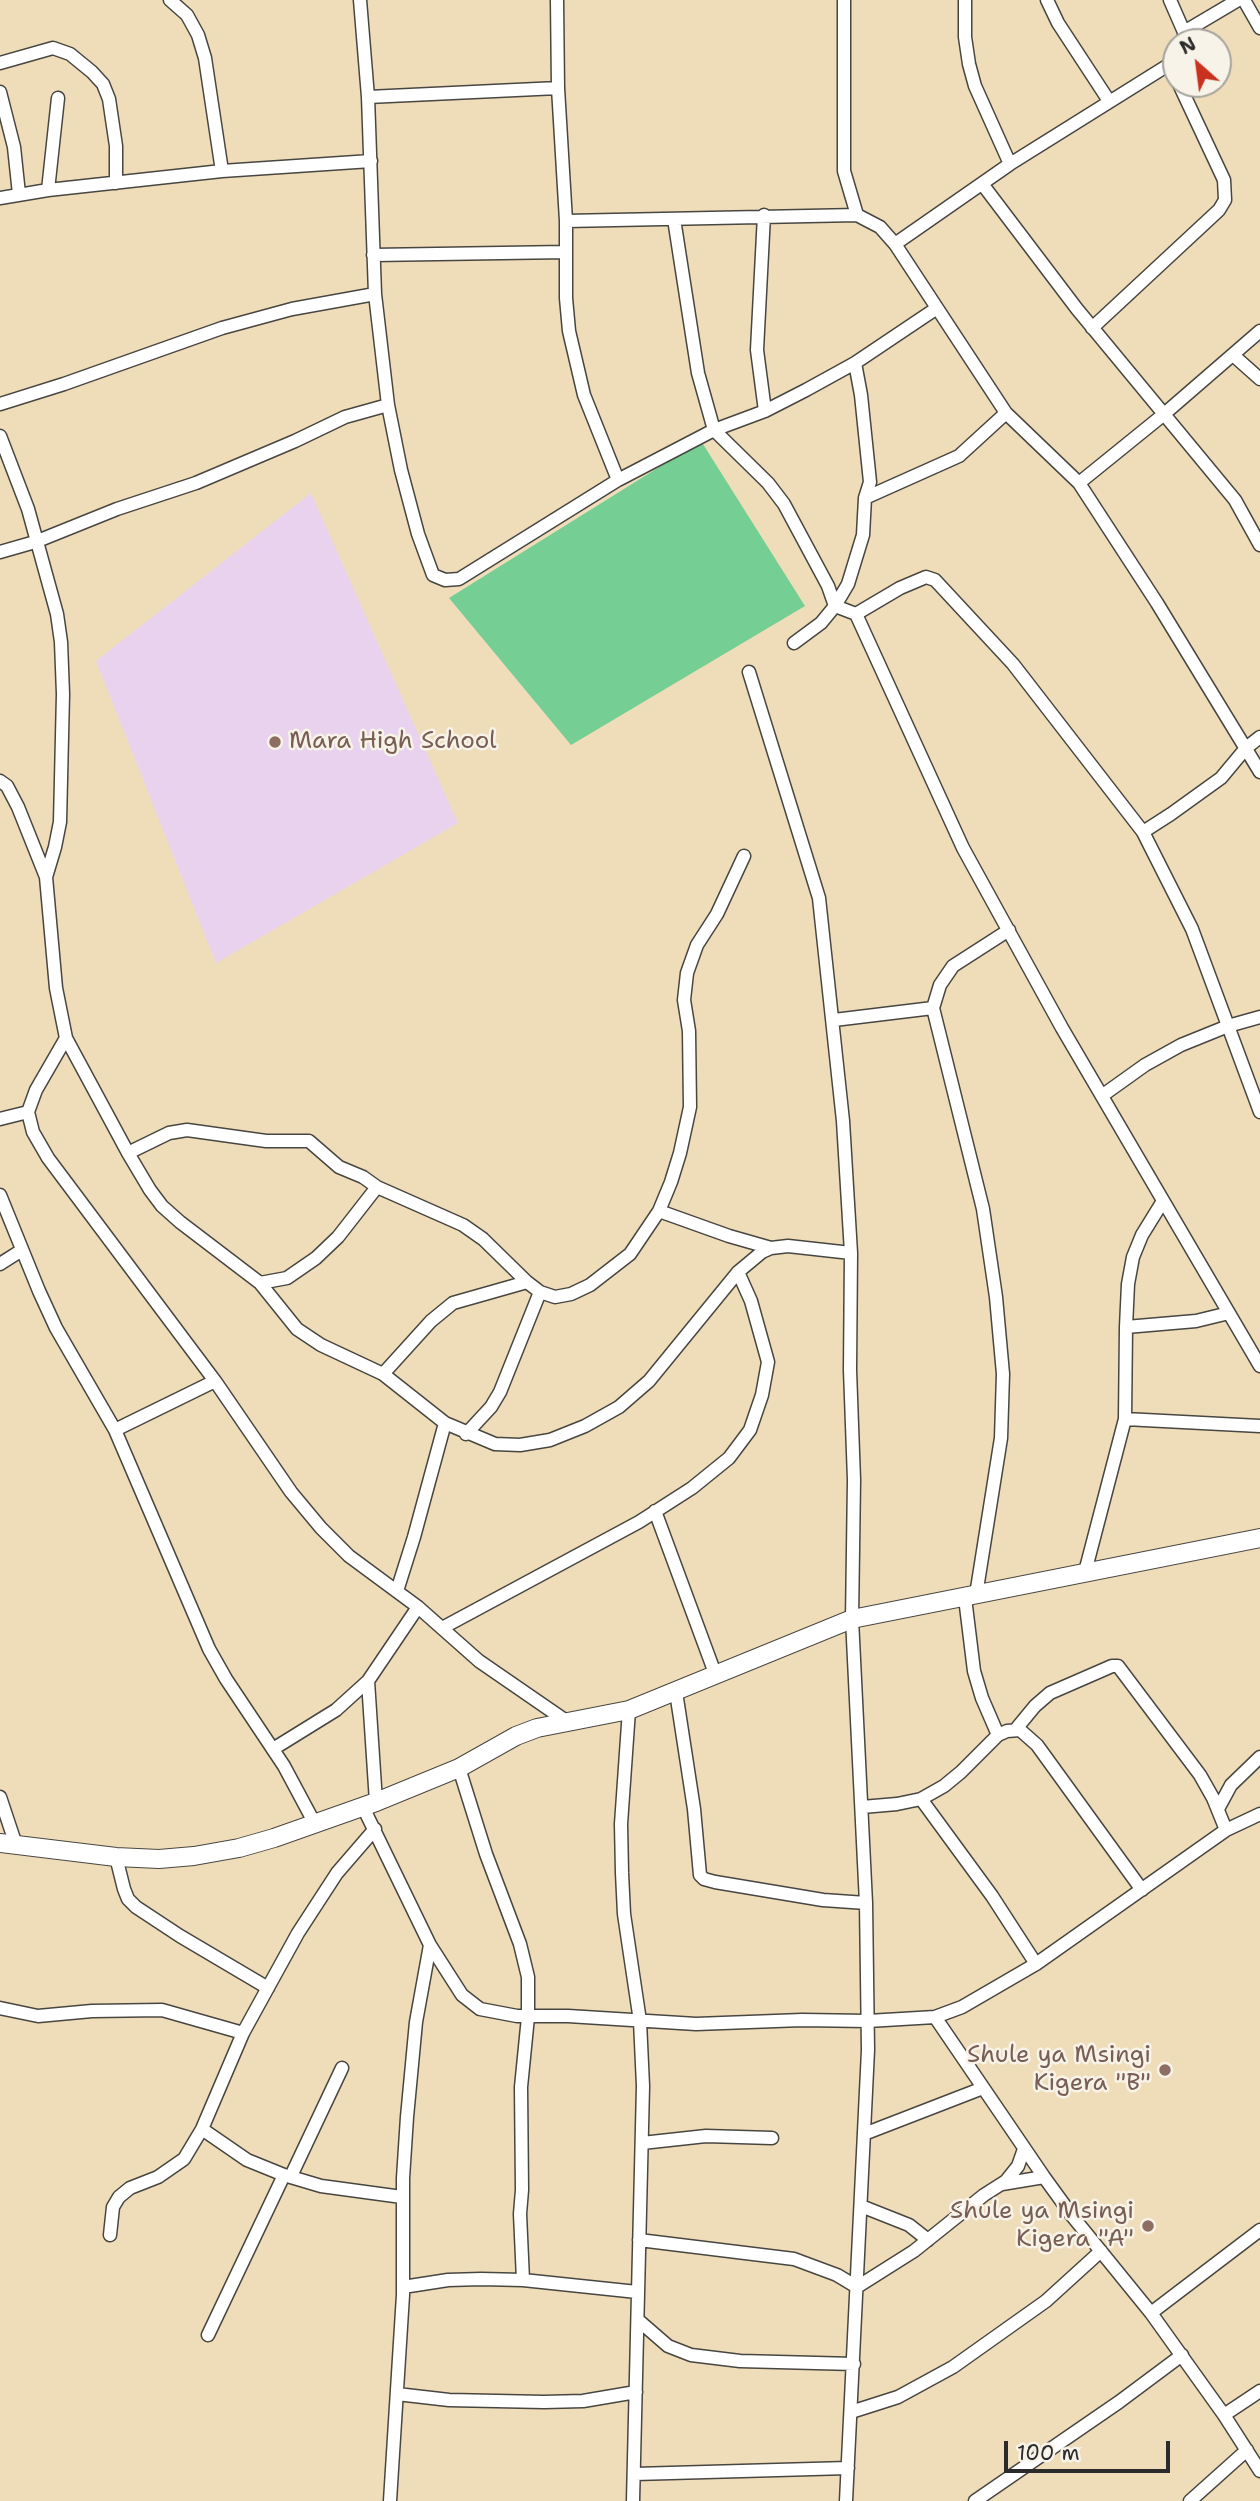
<!DOCTYPE html>
<style>
body{margin:0}
#map{position:relative;width:1260px;height:2501px;overflow:hidden;background:#efddba;font-family:"Shantell Sans",sans-serif}
canvas{display:block}
.north{position:absolute;left:1162px;top:28px;width:70px;height:70px;box-sizing:border-box;background:#f7f3e8;border:2px solid #a5a39c;border-radius:50%;rotate:332deg;font-size:19px;font-weight:700;line-height:28px;text-align:center;color:#2b2b2b}
.north::after{content:'';display:block;margin:auto;width:24px;height:32px;background:#c8321e;clip-path:polygon(50% 0,100% 100%,50% 72%,0 100%)}
.scale{position:absolute;left:1004px;top:2441px;width:166px;height:32px;box-sizing:border-box;border:4px solid #2b2b2b;border-top:0;padding-left:9px;font-size:21px;line-height:24px;white-space:nowrap;color:#2b2b2b;-webkit-text-stroke:5px #f7f3e8;paint-order:stroke}
</style>
<div id="map">
<canvas width="1260" height="2501"></canvas>
<div class="north">N</div>
<div class="scale">100 m</div>
</div>
<script>
const g = document.querySelector('canvas').getContext('2d');
g.lineJoin = 'round';
function fill(path, color) { g.fillStyle = color; g.fill(path, 'evenodd'); }
const shape = rows => new Path2D(rows.map(r => 'M' + r).join(''));
function stroke(path, color, width, dash) { g.strokeStyle = color; g.lineWidth = width; g.lineCap = dash ? 'butt' : 'round'; g.setLineDash(dash || []); g.stroke(path); }
function drawText(font, color, halo, rows, align = 'center') {
  g.font = font + ' "Shantell Sans",sans-serif'; g.lineWidth = 5; g.setLineDash([]); g.textBaseline = 'middle'; g.strokeStyle = halo; g.fillStyle = color; for (const [text, x, y, turn = 0] of rows) {
    g.save(); g.translate(x, y); g.rotate((+turn || 0) * Math.PI / 180); g.textAlign = isNaN(turn) ? turn : align; if (halo) g.strokeText(text, 0, 0); g.fillText(text, 0, 0); g.restore();
  }
}
const built = shape([
 [311,493,458,823,216,963,96,661]
]);
const green = shape([
 [701,441,805,606,571,745,449,598]
]);
const street = shape([
 [170,0,187,15,198,35,205,58,222,171],
 [360,0,368,97,375,294,388,405,401,470,418,534,433,575,445,580,459,579,618,480,714,430,765,411,806,390,855,363,937,308],
 [557,0,558,88,566,221,566,298,569,331,584,395,618,480],
 [844,0,844,171,857,215],
 [965,0,965,37,969,64,975,86,1010,164],
 [1047,0,1058,23,1109,101],
 [1170,0,1184,32,1184,42],
 [1244,0,1260,28],
 [1184,32,1238,0],
 [0,63,53,48,70,54,92,72,103,84,109,99,116,146,116,183],
 [0,92,14,147,19,194],
 [368,97,558,88],
 [983,185,1077,309,1235,500,1260,545],
 [48,190,58,98],
 [0,198,48,190,222,171,371,161],
 [764,215,757,350,765,411],
 [674,219,698,373,714,430,768,483,784,504,828,586,835,606,821,623,794,643],
 [566,221,857,215,880,227,895,244,1006,413,1079,483,1157,603,1260,772],
 [895,244,1010,164,1170,64,1176,57],
 [373,255,566,252],
 [1092,328,1219,210,1225,200,1224,180,1179,84],
 [1233,355,1260,379],
 [855,363,861,395,870,482,865,498],
 [0,404,64,384,222,328,292,309,375,294],
 [1006,413,959,456,865,498,863,535,848,584,835,606,856,614,963,848,1062,1028,1260,1366],
 [0,436,28,509,57,614,61,642,63,694,60,822,55,847,46,877],
 [1079,483,1163,415,1260,331],
 [0,552,35,542,117,509,196,483,295,441,345,417,388,405],
 [856,614,900,588,926,577,935,580,1013,664,1143,832,1192,929,1260,1112],
 [749,672,819,898,843,1121,851,1253,850,1370,854,1480,852,1619,866,1903,868,2050,846,2501],
 [0,781,7,786,18,807,46,877,56,988,66,1038,36,1090,28,1112,33,1132,48,1158,215,1381,291,1492,321,1528,349,1556,418,1607,479,1661,569,1723],
 [1143,832,1171,814,1221,778,1246,748,1260,737],
 [834,1020,933,1008],
 [66,1038,128,1153,150,1190,162,1206,180,1222,260,1283,297,1329,321,1345,383,1374,445,1423,495,1444,520,1445,550,1440,585,1426,619,1407,649,1381,738,1272,762,1252,771,1248,788,1246,851,1253],
 [1103,1095,1145,1065,1181,1045,1228,1026,1260,1017],
 [0,1119,28,1112],
 [128,1153,169,1133,187,1130,266,1141,309,1141,339,1167,363,1177,377,1187,463,1225,483,1239,527,1282,540,1292,555,1297,571,1294,590,1285,630,1254,659,1211,671,1182,680,1153,690,1107,689,1031,684,1000,687,973,697,945,717,914,744,856],
 [0,1195,39,1291,56,1328,115,1430,209,1649,226,1679,284,1766,315,1824],
 [659,1211,729,1236,771,1248],
 [0,1264,22,1250],
 [260,1283,287,1278,316,1258,338,1237,377,1187],
 [1126,1327,1196,1321,1229,1313],
 [383,1374,431,1321,453,1303,527,1282],
 [1125,1419,1260,1426],
 [115,1430,215,1381],
 [466,1434,491,1407,500,1392,540,1292],
 [655,1511,716,1676],
 [1085,1572,1125,1419,1126,1327,1128,1284,1133,1257,1142,1235,1163,1201],
 [397,1591,414,1537,445,1423],
 [976,1595,1001,1438,1003,1374,996,1297,983,1209,933,1008,940,985,953,966,1009,930],
 [965,1598,974,1671,982,1698,998,1735],
 [442,1628,639,1522,692,1488,729,1458,750,1430,762,1395,768,1362,751,1301,738,1272],
 [368,1681,376,1802],
 [676,1692,694,1809,700,1875,704,1879,715,1882,823,1900,866,1903],
 [629,1710,621,1824,622,1873,624,1914,640,2021,643,2086,633,2501],
 [1016,1729,1035,1706,1050,1693,1112,1666,1118,1666,1200,1775,1213,1798,1226,1830],
 [273,1749,336,1710,368,1681,418,1607],
 [459,1768,486,1854,520,1944,528,1977,528,2017,521,2087,522,2190,520,2214,523,2280],
 [0,1797,16,1845],
 [921,1799,992,1896,1036,1964],
 [363,1807,430,1945,462,1995,480,2009,517,2016,568,2016,696,2024,802,2020,868,2021,935,2017,1044,2177,1073,2217,1151,2313,1224,2415,1260,2471],
 [862,1807,897,1804,921,1799,944,1786,961,1772,998,1735,1007,1731,1020,1730,1037,1745,1142,1890],
 [1218,1809,1231,1785,1260,1757],
 [116,1857,124,1889,128,1899,136,1907,180,1936,268,1988],
 [0,2008,38,2016,92,2011,162,2010,243,2033],
 [935,2017,962,2007,1036,1964,1226,1830,1260,1814],
 [202,2129,247,2160,284,2175,321,2186,402,2197],
 [864,2134,983,2088],
 [642,2143,706,2136,772,2138],
 [291,2176,342,2068],
 [1002,2184,1044,2177],
 [861,2206,909,2225,928,2240],
 [110,2235,113,2207,119,2197,130,2188,158,2177,184,2159,202,2129,243,2033,298,1933,337,1873,375,1829],
 [639,2240,794,2259,837,2275,857,2287,914,2251,984,2195,1006,2181,1018,2166,1024,2149],
 [403,2287,448,2280,481,2279,523,2280,637,2292],
 [1151,2313,1260,2230],
 [638,2320,668,2346,691,2355,740,2361,854,2364],
 [208,2335,284,2175],
 [397,2394,449,2400,544,2402,583,2401,636,2392],
 [851,2412,898,2397,953,2367,1046,2301,1101,2251],
 [1224,2415,1260,2391],
 [635,2474,848,2468],
 [390,2501,403,2295,403,2178,407,2117,416,2022,430,1945],
 [975,2501,1119,2402,1182,2355],
 [1190,2501,1247,2450]
]);
const secondary = shape([
 [0,1843,116,1857,159,1859,194,1856,239,1848,274,1838,376,1802,459,1768,516,1736,537,1728,629,1710,852,1619,1260,1538]
]);
const markers = [
 [275,742,7,"#8d6e63"],
 [1165,2070,7,"#8d6e63"],
 [1148,2226,7,"#8d6e63"]
];
const educationNames = [
 ["Mara High School",289,742,"left"],
 ["Shule ya Msingi",1151,2056],
 ["Kigera \"B\"",1151,2084],
 ["Shule ya Msingi",1134,2212],
 ["Kigera \"A\"",1134,2240]
];
fill(built, '#e8d2ee');
fill(green, '#75ce94');
stroke(street, '#484640', 15);
stroke(secondary, '#484640', 20);
stroke(street, '#fff', 12);
stroke(secondary, '#fff', 18);
for (const [x, y, r, color] of markers) { const dot = new Path2D(); dot.arc(x, y, r, 0, 2 * Math.PI); g.fillStyle = color; g.fill(dot); stroke(dot, '#f7f3e8', 2.5); }
drawText('24px', '#785e54', '#f7f3e8', educationNames, 'right');
</script>
